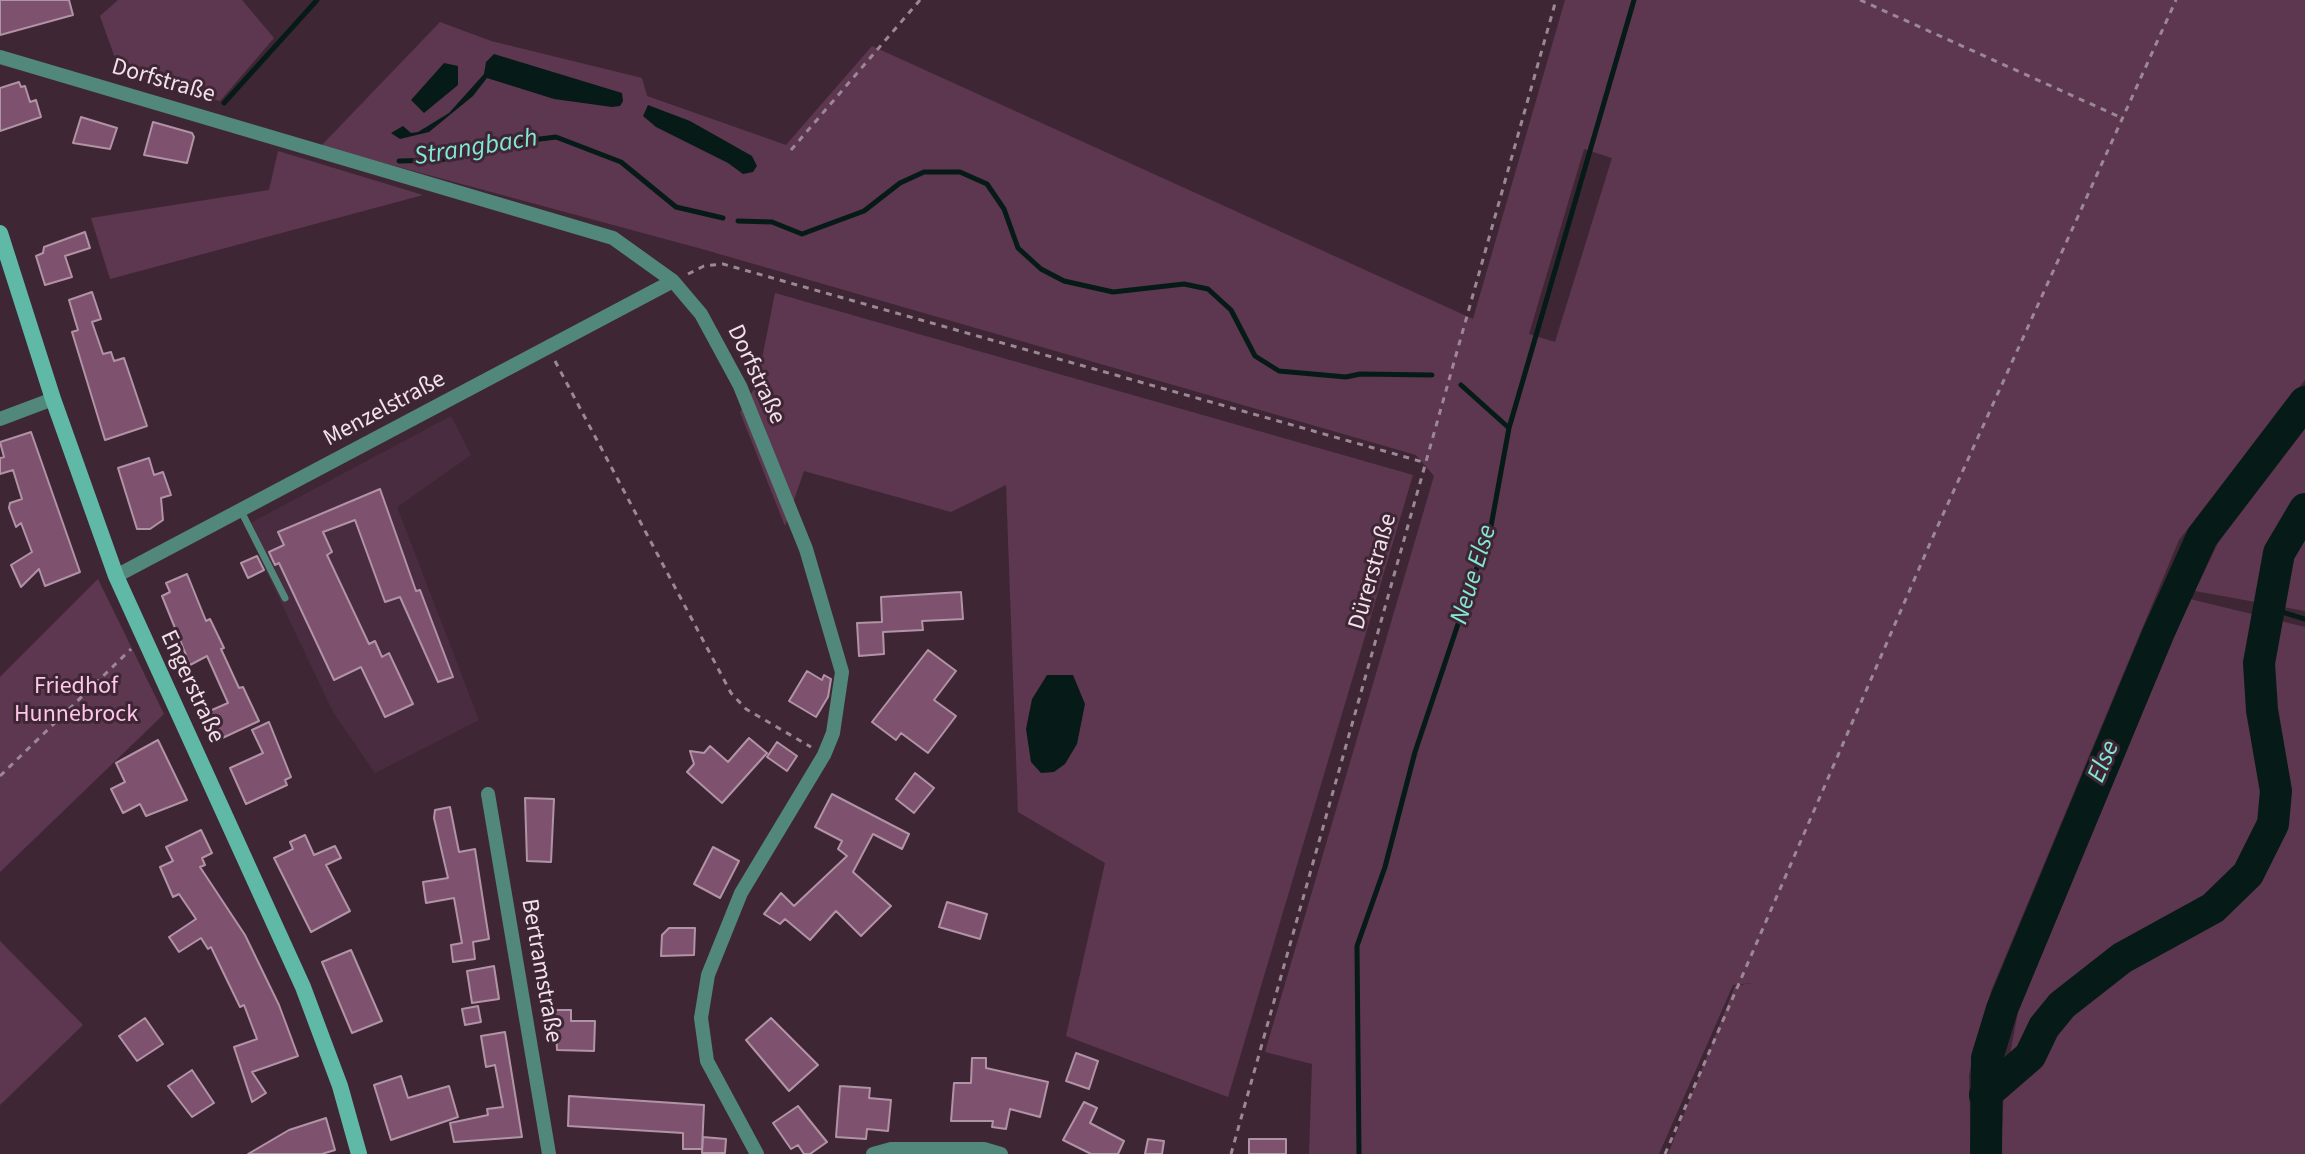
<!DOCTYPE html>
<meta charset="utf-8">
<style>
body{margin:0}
canvas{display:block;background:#3e2635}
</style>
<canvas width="2305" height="1154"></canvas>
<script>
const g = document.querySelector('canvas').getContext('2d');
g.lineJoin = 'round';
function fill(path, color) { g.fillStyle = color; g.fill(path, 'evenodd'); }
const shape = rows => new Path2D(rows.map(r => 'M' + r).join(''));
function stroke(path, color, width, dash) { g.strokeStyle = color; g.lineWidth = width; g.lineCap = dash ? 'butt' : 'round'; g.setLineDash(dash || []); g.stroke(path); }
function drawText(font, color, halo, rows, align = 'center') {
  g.font = font + ' "Source Sans 3",sans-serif'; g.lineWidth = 6; g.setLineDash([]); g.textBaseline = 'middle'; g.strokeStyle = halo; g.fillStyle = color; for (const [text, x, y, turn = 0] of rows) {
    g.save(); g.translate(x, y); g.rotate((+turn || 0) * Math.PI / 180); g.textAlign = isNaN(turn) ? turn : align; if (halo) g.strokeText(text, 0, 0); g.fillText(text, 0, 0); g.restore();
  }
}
const built = shape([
 [451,416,471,455,397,507,479,720,375,773,333,712,245,526]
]);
const green = shape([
 [118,0,242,0,274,38,220,101,120,72,100,16],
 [1565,0,2305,0,2305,380,2179,540,1991,991,1969,1075,1971,1154,1668,1154,1735,986,1752,983,1733,985,1659,1154,1309,1154,1312,1064,1265,1052,1434,476,1416,455,702,249,321,146,440,22,491,41,642,78,647,96,786,145,872,46,1473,319],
 [1584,149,1612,158,1555,342,1529,334],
 [278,151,423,195,110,279,91,218,269,190],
 [775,293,1413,475,1228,1097,1066,1036,1105,863,1018,812,1006,485,951,512,804,471,785,526,740,412,757,384],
 [2305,429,2305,611,2195,591,2219,541],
 [98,579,164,714,0,872,0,677],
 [2190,599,2305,627,2305,1154,2001,1154,2004,1086,2019,1007],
 [0,941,83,1025,0,1105]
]);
const water = shape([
 [494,54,622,93,623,101,620,106,612,107,554,99,487,78,473,96,429,132,400,139,391,133,403,126,411,133,418,132,449,113,484,74,486,62],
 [444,63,458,66,458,85,424,113,411,100],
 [648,105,690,121,752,156,757,166,753,172,743,174,728,163,656,127,643,116],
 [1047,675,1073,675,1085,704,1077,744,1065,764,1054,772,1041,773,1031,762,1026,729,1032,699]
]);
const stream = shape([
 [224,103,317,0],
 [399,161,440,160,516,142,556,137,621,162,676,207,723,218],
 [738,221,772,222,802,234,864,211,900,183,924,172,960,172,987,184,1004,209,1018,248,1041,269,1064,281,1113,292,1184,284,1208,289,1231,310,1255,356,1279,371,1346,377,1360,374,1432,375],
 [1461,385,1509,428],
 [2269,608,2305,619],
 [1359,1154,1357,946,1385,867,1415,752,1491,526,1509,428,1634,0]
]);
const river = shape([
 [1985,1095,2030,1056,2044,1027,2062,1005,2122,958,2213,908,2248,874,2273,824,2276,791,2262,710,2259,663,2279,553,2305,509],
 [1986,1154,1987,1058,2002,1009,2158,634,2202,537,2305,402]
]);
const building = shape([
 [0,0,69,0,73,15,0,35,0,0],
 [19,82,21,87,25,86,30,102,36,100,41,117,0,131,0,88,19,82],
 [81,117,117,128,110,149,73,143,81,117],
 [153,122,192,133,194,137,187,163,144,155,153,122],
 [85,232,90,248,65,256,72,277,45,285,36,256,43,253,44,247,85,232],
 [92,292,101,319,92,322,103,354,111,352,114,361,124,358,147,426,105,440,72,332,78,330,69,300,92,292],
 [31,432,80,572,45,586,39,569,21,587,11,565,32,552,21,523,16,527,9,508,10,503,22,499,13,470,0,474,0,458,4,457,0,442,31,432],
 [149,458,154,475,163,472,171,495,161,498,163,520,150,529,137,529,118,468,149,458],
 [380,489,416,591,420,590,453,677,438,682,400,597,385,602,355,520,323,532,332,552,327,555,369,644,375,641,382,657,389,653,413,704,385,717,361,667,334,680,279,563,275,565,269,552,284,545,278,532,380,489],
 [257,556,264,570,248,578,241,563,257,556],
 [187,574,206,621,210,619,224,648,221,649,239,688,243,687,259,721,218,740,205,713,228,703,207,656,190,665,162,596,170,592,166,583,187,574],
 [961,592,963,619,922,621,923,630,883,632,884,654,859,656,857,623,882,622,881,597,961,592],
 [928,650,956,671,934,700,956,716,928,753,901,733,896,740,872,722,928,650],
 [807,671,822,680,824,675,831,679,828,697,816,717,789,701,807,671],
 [269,722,291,777,285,780,287,785,246,804,230,768,263,753,252,730,269,722],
 [749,738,767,753,722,803,687,772,694,764,690,751,704,753,710,746,728,762,749,738],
 [158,740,187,800,146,816,140,804,123,813,111,789,125,782,116,763,158,740],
 [777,742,797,756,787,771,767,757,777,742],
 [915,773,934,788,914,813,896,799,915,773],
 [832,794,909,834,902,849,873,834,853,872,891,906,861,936,836,911,810,940,785,919,780,924,764,914,781,893,794,906,847,856,838,849,842,841,815,827,832,794],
 [525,798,554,799,551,862,527,861,525,798],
 [450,807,459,852,475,849,489,939,473,942,475,959,453,962,451,945,462,943,454,898,426,903,423,882,448,878,434,818,435,810,450,807],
 [201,830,212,853,202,858,205,865,200,867,245,935,279,1005,298,1056,252,1072,266,1093,252,1102,234,1047,257,1039,244,1005,240,1007,211,947,208,949,201,938,179,952,169,937,196,919,179,894,173,897,160,867,173,861,166,847,201,830],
 [305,835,314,855,335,846,341,858,326,865,350,911,311,932,274,858,293,849,290,842,305,835],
 [713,847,739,861,720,898,694,884,713,847],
 [947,902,987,914,980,939,939,927,947,902],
 [669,928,695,928,694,955,661,956,662,935,669,928],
 [351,950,382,1021,352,1033,322,962,351,950],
 [494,966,499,999,472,1003,467,971,494,966],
 [478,1006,481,1022,465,1025,462,1009,478,1006],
 [555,1010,571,1010,571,1021,595,1021,594,1051,557,1050,555,1010],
 [145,1018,163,1044,137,1061,119,1036,145,1018],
 [771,1018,818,1065,789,1091,746,1040,771,1018],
 [505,1032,522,1137,454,1142,450,1123,488,1115,487,1109,503,1107,495,1065,486,1067,481,1036,505,1032],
 [1076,1053,1098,1061,1089,1089,1066,1081,1076,1053],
 [972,1058,986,1058,986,1068,1048,1082,1040,1117,1010,1109,1006,1129,992,1127,993,1121,951,1121,954,1083,971,1083,972,1058],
 [192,1070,214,1103,192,1117,168,1086,192,1070],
 [401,1076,408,1098,449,1086,458,1117,391,1140,374,1085,401,1076],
 [840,1086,870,1088,869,1098,891,1100,888,1131,867,1129,866,1139,836,1137,840,1086],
 [569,1096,704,1105,702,1149,683,1149,683,1133,568,1126,569,1096],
 [1084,1102,1097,1108,1090,1123,1124,1141,1118,1154,1091,1154,1063,1140,1084,1102],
 [798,1106,827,1142,810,1154,804,1154,798,1145,791,1149,773,1123,798,1106],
 [326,1118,335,1150,322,1154,248,1154,289,1130,326,1118],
 [703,1137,726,1139,725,1153,702,1153,703,1137],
 [1148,1139,1164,1141,1162,1154,1145,1154,1148,1139],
 [1249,1139,1286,1139,1286,1154,1249,1154,1249,1139]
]);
const path = shape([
 [1860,0,2122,118],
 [791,150,920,0],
 [688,274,704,266,723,264,1423,462],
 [555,361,731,693,746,709,811,747],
 [0,776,131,649],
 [1231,1154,1556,0],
 [1665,1154,1931,541,2176,0]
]);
const service = shape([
 [241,511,285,598]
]);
const minor = shape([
 [0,57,613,238,673,281,701,314,740,386,806,549,842,672,833,733,824,755,741,893,708,975,701,1018,707,1061,757,1154],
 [0,419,53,399],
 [116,576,673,281],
 [488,794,549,1154],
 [873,1154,891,1149,984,1149,1001,1154]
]);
const secondary = shape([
 [0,233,53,399,116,576,303,987,340,1086,359,1154]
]);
const streetNames = [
 ["Dorfstraße",163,82,16],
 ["Dorfstraße",755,375,65],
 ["Menzelstraße",385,410,-28],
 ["Dürerstraße",1374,572,-74],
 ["Engerstraße",191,687,65],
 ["Bertramstraße",540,971,80]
];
const parkNames = [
 ["Friedhof",76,688],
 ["Hunnebrock",76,716]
];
const waterNames = [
 ["Strangbach",476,149,-9],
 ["Neue Else",1475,575,-73],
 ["Else",2105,762,-67]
];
fill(built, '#4a2c40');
fill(green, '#5d3750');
fill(water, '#061b17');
stroke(stream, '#061b17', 5);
stroke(river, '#061b17', 32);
fill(building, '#7e526f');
stroke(building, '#b193a6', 2);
stroke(path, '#9c8895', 3, [6, 6]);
stroke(service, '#52877c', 7);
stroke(minor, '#52877c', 14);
stroke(secondary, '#60b9a7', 16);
drawText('24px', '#f1e1eb', '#3e2635', streetNames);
drawText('24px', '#ffc5ea', '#3e2635', parkNames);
drawText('italic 26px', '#80e8d3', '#3e2635', waterNames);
</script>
